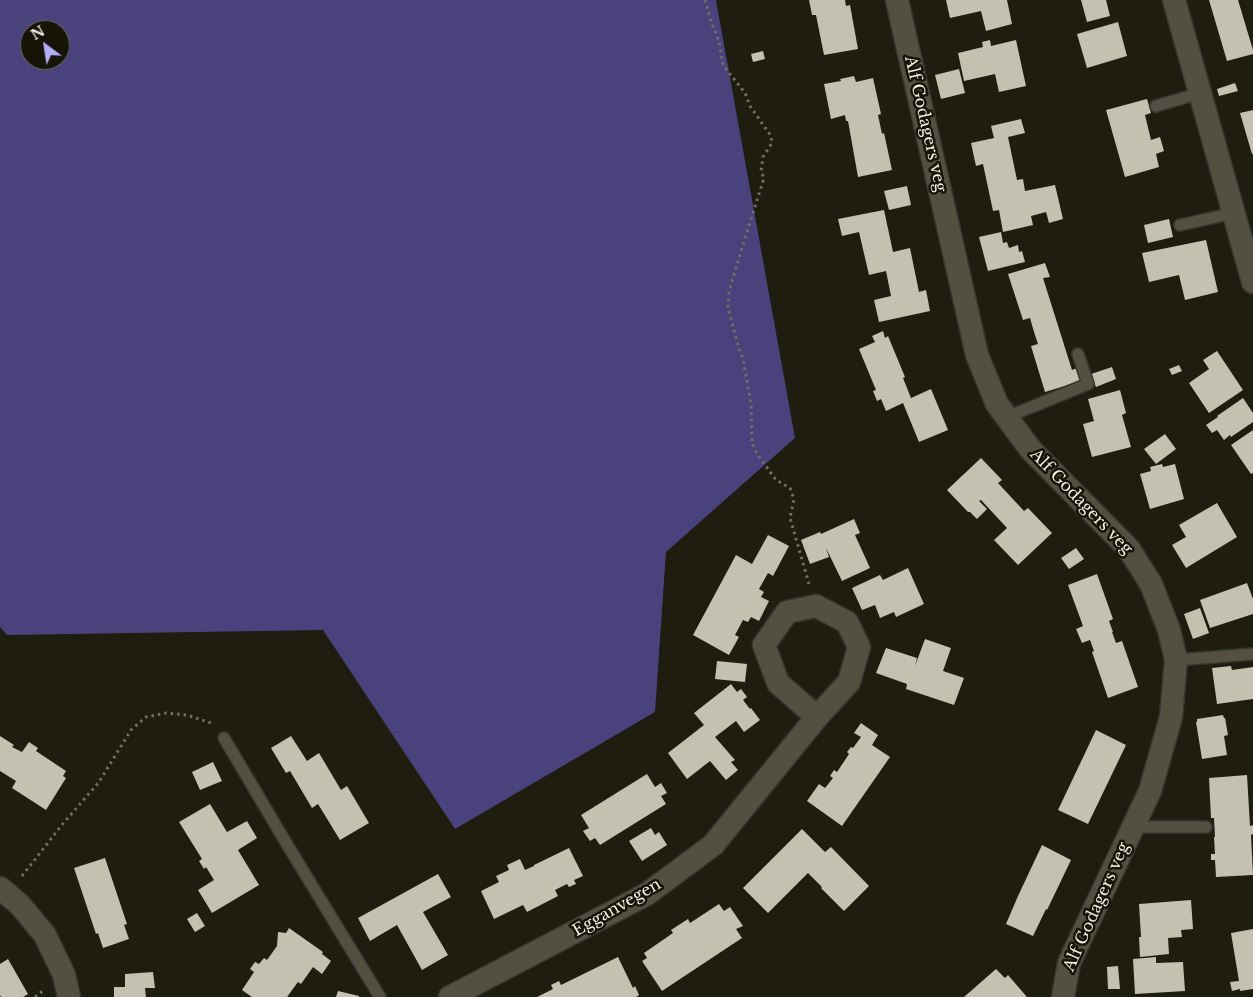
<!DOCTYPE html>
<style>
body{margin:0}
#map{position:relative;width:1253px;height:997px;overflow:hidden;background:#1f1c10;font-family:"Libre Baskerville",serif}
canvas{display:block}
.north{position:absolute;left:20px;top:20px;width:50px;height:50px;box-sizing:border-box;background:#161307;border:1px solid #6d6b60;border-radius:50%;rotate:329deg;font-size:14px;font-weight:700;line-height:20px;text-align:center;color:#efeee5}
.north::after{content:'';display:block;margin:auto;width:18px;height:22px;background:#b3adf9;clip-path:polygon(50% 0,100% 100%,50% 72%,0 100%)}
</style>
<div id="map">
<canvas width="1253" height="997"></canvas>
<div class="north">N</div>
</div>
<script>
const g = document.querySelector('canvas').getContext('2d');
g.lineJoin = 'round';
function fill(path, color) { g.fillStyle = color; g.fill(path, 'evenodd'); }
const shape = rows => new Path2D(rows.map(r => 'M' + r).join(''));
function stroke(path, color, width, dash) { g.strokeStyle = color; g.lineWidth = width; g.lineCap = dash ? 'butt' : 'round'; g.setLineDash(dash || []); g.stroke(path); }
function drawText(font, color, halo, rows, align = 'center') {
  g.font = font + ' "Libre Baskerville",serif'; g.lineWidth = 5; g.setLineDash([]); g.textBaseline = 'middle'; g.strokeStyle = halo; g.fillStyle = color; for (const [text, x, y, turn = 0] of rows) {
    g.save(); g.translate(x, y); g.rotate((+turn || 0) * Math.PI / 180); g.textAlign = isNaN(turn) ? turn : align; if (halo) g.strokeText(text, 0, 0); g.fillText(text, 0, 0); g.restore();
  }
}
const forest = shape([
 [0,0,716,0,795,438,666,552,655,712,455,829,323,630,7,635,0,627],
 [30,30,60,30,60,60,30,60]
]);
const building = shape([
 [809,0,845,0,846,6,850,5,858,49,824,55,816,15,812,15],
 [946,0,1007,0,1012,24,986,31,981,11,950,18],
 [1081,0,1106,0,1110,16,1087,22],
 [1209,0,1238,0,1253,50,1253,54,1227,61],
 [1118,22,1127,56,1087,68,1077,34],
 [990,40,991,46,1016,40,1026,86,999,92,995,74,964,81,958,53,983,47,982,42],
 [763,51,765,59,753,62,751,54],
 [959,69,965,93,941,99,935,75],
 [854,76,856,82,873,78,881,114,878,115,882,134,884,133,892,170,858,177,848,121,846,121,845,115,831,119,824,84,841,81,840,79],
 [1235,83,1238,91,1219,96,1217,89],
 [1147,99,1151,113,1145,115,1151,140,1160,137,1164,151,1156,154,1159,167,1125,177,1106,110],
 [1253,110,1253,154,1252,154,1240,113],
 [1021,119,1025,133,1008,137,1017,180,1023,179,1025,191,1055,185,1063,219,1049,223,1046,212,1031,216,1033,225,1003,232,999,210,993,211,983,164,976,166,971,143,994,138,991,126],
 [907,186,911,205,889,210,884,191],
 [884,210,893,252,910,248,919,292,926,290,930,311,879,322,874,300,891,296,886,271,869,275,859,232,842,236,838,219],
 [1169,219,1173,237,1148,243,1144,225],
 [1001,232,1003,243,1007,242,1009,248,1018,245,1019,252,1022,251,1025,262,988,271,979,237],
 [1206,240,1218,292,1185,300,1179,275,1149,282,1142,253],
 [1045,263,1050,277,1043,278,1072,370,1077,368,1081,381,1045,392,1031,346,1038,344,1034,332,1030,318,1023,320,1008,274],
 [883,331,885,338,888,336,905,377,903,378,911,398,931,389,948,430,919,442,903,403,886,411,881,399,877,401,873,391,876,390,859,349,875,342,872,336],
 [1217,351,1243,390,1209,413,1189,383,1209,369,1203,360],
 [1179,365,1182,371,1172,375,1169,369],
 [1112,367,1116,379,1096,387,1091,374],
 [1120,390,1126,413,1122,415,1131,447,1092,457,1083,424,1094,421,1088,399],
 [1243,398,1253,413,1253,422,1231,437,1230,435,1224,440,1217,430,1212,433,1206,425,1218,417,1217,416],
 [1253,430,1253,473,1251,474,1231,445],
 [1165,434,1176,449,1156,464,1144,449],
 [981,458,1002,480,998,483,1024,511,1028,508,1052,533,1018,565,994,540,1007,528,981,500,979,501,987,509,977,519,970,512,968,512,947,490],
 [1162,464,1163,467,1175,464,1184,499,1150,509,1140,474,1151,471,1150,467],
 [1217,503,1237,537,1186,568,1172,545,1186,537,1179,525],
 [854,519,860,533,855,535,870,568,842,581,826,548,829,557,810,564,801,540,820,532,821,534],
 [768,535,789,546,773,576,768,573,759,589,764,592,761,597,769,601,759,621,751,617,748,622,743,620,735,635,739,637,729,655,693,635,736,555,752,564],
 [1076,548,1084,559,1069,569,1061,558],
 [908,568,924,604,896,617,894,612,880,618,875,605,862,610,852,588,880,575,883,580],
 [1097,574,1113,619,1109,621,1113,632,1112,632,1116,643,1122,641,1138,687,1108,698,1092,652,1094,651,1090,640,1082,643,1076,629,1083,626,1068,585],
 [1247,583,1253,599,1253,614,1210,628,1200,600],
 [1200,608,1209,633,1193,639,1184,614],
 [925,639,951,648,943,671,964,678,954,705,906,689,907,684,876,673,886,648,917,658,915,666],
 [717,661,747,664,745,682,715,679],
 [1231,666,1232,670,1253,667,1253,699,1217,704,1212,668],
 [731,684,737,692,741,689,747,697,743,700,750,709,751,708,760,720,744,732,736,721,715,737,735,760,731,762,738,770,726,780,710,761,687,779,668,753,704,725,694,713],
 [1223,715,1224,718,1225,718,1228,735,1224,736,1227,755,1202,759,1196,722,1197,722,1197,719],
 [861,723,878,735,872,745,890,757,842,826,807,801,819,784,825,788,833,778,830,776,834,770,837,772,849,754,847,752,851,747,853,748,861,737,854,733],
 [1096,730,1126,745,1088,824,1058,810],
 [0,736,14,745,12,747,22,752,29,742,38,748,36,751,66,771,63,776,66,778,46,810,12,788,16,781,0,771],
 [291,736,307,761,319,753,341,790,347,786,369,823,340,840,318,804,312,808,290,771,286,773,271,748],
 [213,762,222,781,200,790,192,772],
 [647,774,655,787,661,783,667,793,661,796,666,804,600,845,595,838,590,841,583,831,589,828,581,815],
 [1247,775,1250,826,1253,825,1253,834,1251,835,1253,875,1216,877,1215,860,1211,860,1211,854,1215,854,1214,837,1215,837,1214,818,1211,818,1209,778],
 [210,804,227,832,247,821,257,838,238,850,259,885,212,913,198,890,214,880,206,867,204,869,199,861,202,859,179,822],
 [651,828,655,835,659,832,667,845,642,861,629,841],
 [802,829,825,852,831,847,869,886,844,911,821,888,822,887,808,873,768,913,743,888],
 [1042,845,1071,860,1047,910,1046,909,1033,936,1006,924,1018,896],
 [569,848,583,876,574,880,576,884,569,887,567,884,555,890,558,896,527,912,523,905,494,919,481,891,499,882,496,876,509,870,507,865,520,859,525,870,534,866,534,865],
 [105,858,127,924,124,925,129,939,103,948,98,933,96,934,74,868],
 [438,874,451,897,423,912,448,955,422,970,397,925,370,941,358,918],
 [1191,900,1193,929,1181,930,1182,937,1168,938,1169,954,1140,957,1139,937,1141,937,1139,904],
 [719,904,724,911,730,907,743,926,736,929,742,938,662,991,642,961,647,958,644,953,673,933,671,930,688,919,690,923],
 [197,913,205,926,195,932,187,919],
 [289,928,323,952,322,954,331,961,322,974,313,967,301,984,298,982,287,997,252,997,242,990,254,972,250,969,255,962,259,964,264,958,267,960,277,946,278,932,286,933],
 [1253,929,1253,989,1240,991,1240,989,1232,991,1230,982,1239,981,1231,933],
 [618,957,633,988,635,986,639,995,636,997,537,997,553,989,551,985,559,981,561,985],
 [1156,957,1156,963,1183,962,1185,991,1135,994,1133,959],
 [8,959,28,994,23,997,1,997,0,995,0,964],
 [1118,966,1120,989,1108,989,1107,967],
 [996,969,1005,978,1008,975,1027,997,964,997],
 [153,972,155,988,145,988,146,997,114,997,114,987,125,987,125,974],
 [338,991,359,996,359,997,336,997]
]);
const path = shape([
 [705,0,712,24,719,41,723,65,745,93,750,106,771,136,772,143,763,157,761,171,764,178,747,232,729,291,728,307,738,346,743,358,751,404,752,443,757,454,776,480,790,488,794,499,790,518,809,584],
 [22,876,61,826,99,782,131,730,146,717,166,713,187,715,211,723,212,725],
 [35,997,44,990]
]);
const lane = shape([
 [1156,106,1200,93],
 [1180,225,1234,213],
 [1007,417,1088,384,1078,354],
 [1176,660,1253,654],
 [224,738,288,846,380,997],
 [1133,827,1206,827]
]);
const street = shape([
 [897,0,977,355,997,404,1031,450,1129,549,1151,584,1169,630,1176,660,1171,717,1150,791,1069,963,1063,997],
 [1174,0,1253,282],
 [0,888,20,905,45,935,64,975,69,997],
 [450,997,647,894,713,845,817,717,849,682,859,647,847,622,816,606,787,612,764,645,778,683,817,717]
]);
const streetNames = [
 ["Alf Godagers veg",925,124,77],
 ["Alf Godagers veg",1081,502,46],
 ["Alf Godagers veg",1097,907,-66],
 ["Egganvegen",617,908,-30]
];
fill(forest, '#4a427d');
fill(building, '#c5c1b1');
stroke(lane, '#37352f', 14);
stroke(street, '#37352f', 25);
stroke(path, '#727065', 3, [2.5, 4]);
stroke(lane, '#535042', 11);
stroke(street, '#535042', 22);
drawText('16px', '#efeee5', '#161307', streetNames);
</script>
